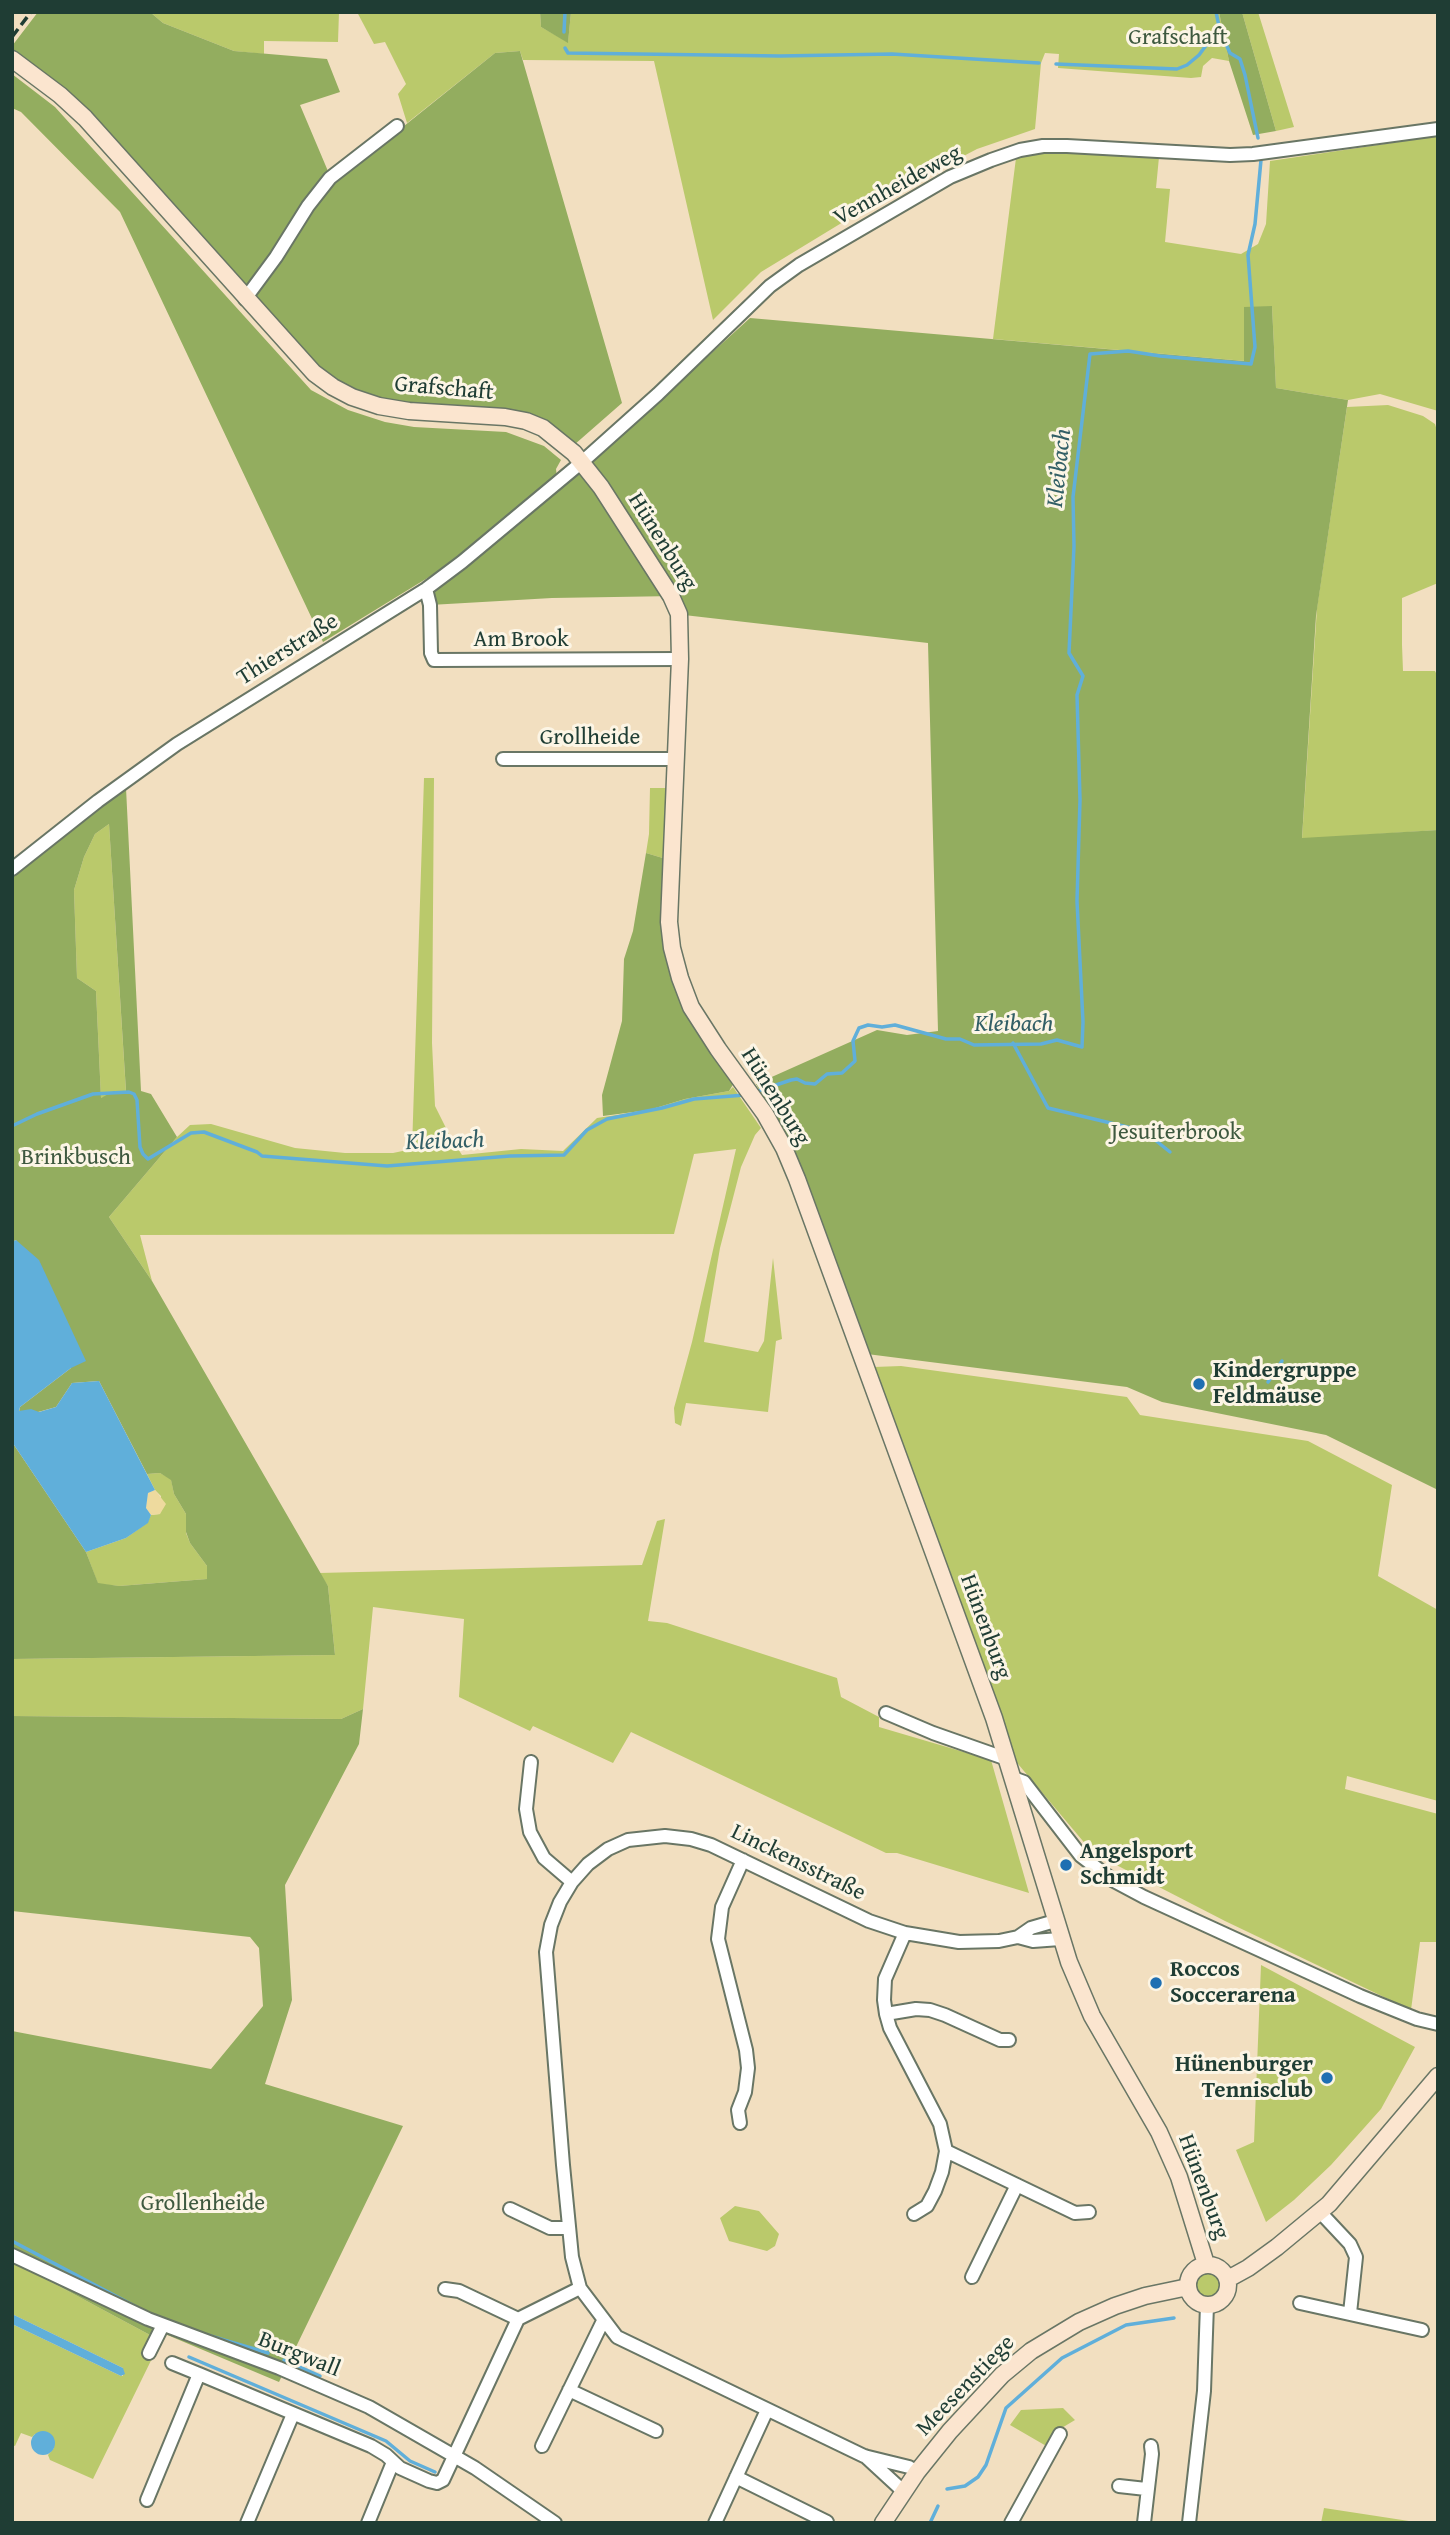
<!DOCTYPE html>
<meta charset="utf-8">
<style>
body{margin:0}
#map{position:relative;width:1450px;height:2535px;overflow:hidden;background:#f2dfc0;font-family:"Gentium Book Plus",serif}
canvas{display:block}
.frame{position:absolute;inset:0;border:14px solid #1f3d34;pointer-events:none}
</style>
<div id="map">
<canvas width="1450" height="2535"></canvas>
<div class="frame"></div>
</div>
<script>
const g = document.querySelector('canvas').getContext('2d');
g.lineJoin = 'round';
function fill(path, color) { g.fillStyle = color; g.fill(path, 'evenodd'); }
const shape = rows => new Path2D(rows.map(r => 'M' + r).join(''));
function stroke(path, color, width, dash) { g.strokeStyle = color; g.lineWidth = width; g.lineCap = dash ? 'butt' : 'round'; g.setLineDash(dash || []); g.stroke(path); }
function drawText(font, color, halo, rows, align = 'center') {
  g.font = font + ' "Gentium Book Plus",serif'; g.lineWidth = 6; g.setLineDash([]); g.textBaseline = 'middle'; g.strokeStyle = halo; g.fillStyle = color; for (const [text, x, y, turn = 0] of rows) {
    g.save(); g.translate(x, y); g.rotate((+turn || 0) * Math.PI / 180); g.textAlign = isNaN(turn) ? turn : align; if (halo) g.strokeText(text, 0, 0); g.fillText(text, 0, 0); g.restore();
  }
}
const green = shape([
 [150,12,339,12,338,42,264,41,264,54,234,51,163,23],
 [357,12,540,12,541,27,568,42,571,12,1219,12,1229,61,1212,58,1203,66,1201,77,1191,78,1058,68,1059,54,1045,53,1041,63,1035,129,977,149,876,202,761,272,713,320,654,61,523,60,520,51,495,53,407,123,398,94,406,84,385,42,374,44],
 [1242,12,1258,12,1294,127,1276,131],
 [1438,136,1438,411,1380,394,1348,400,1276,388,1272,306,1245,361,993,339,1016,158,1045,150,1064,150,1159,157,1156,188,1170,189,1165,242,1241,254,1258,244,1266,224,1270,161],
 [1388,405,1423,416,1435,424,1438,434,1438,583,1402,598,1402,645,1403,671,1435,671,1438,677,1438,830,1302,839,1317,608,1347,407],
 [424,778,434,778,432,1043,435,1106,451,1138,462,1155,521,1149,563,1151,597,1118,649,1110,685,1099,729,1091,733,1087,761,1128,755,1135,741,1167,720,1248,704,1342,758,1352,764,1341,773,1258,782,1339,776,1341,768,1412,686,1403,681,1426,675,1423,674,1408,692,1342,736,1149,694,1154,674,1234,140,1235,152,1281,109,1217,177,1137,190,1125,211,1124,295,1148,345,1153,393,1153,412,1149],
 [650,788,670,788,666,859,646,853,649,834],
 [109,824,126,1092,101,1098,96,991,77,978,74,890,84,857,95,834],
 [901,1366,1127,1397,1140,1415,1308,1441,1392,1485,1378,1576,1438,1610,1438,1801,1347,1776,1345,1789,1438,1814,1438,1942,1420,1942,1411,2010,1225,1921,1093,1853,1013,1758,874,1367],
 [160,1473,171,1479,174,1494,186,1514,186,1533,190,1543,207,1566,207,1579,119,1586,98,1584,86,1552,126,1538,147,1523,151,1515,160,1514,161,1496,155,1490,147,1474],
 [665,1519,648,1621,667,1623,837,1678,841,1697,879,1717,879,1727,991,1760,1029,1893,897,1853,886,1853,631,1732,613,1763,533,1726,530,1731,459,1697,464,1619,373,1607,363,1709,341,1719,12,1716,12,1659,335,1655,328,1586,319,1573,642,1565,657,1521],
 [1261,1965,1415,2047,1381,2109,1331,2165,1294,2200,1266,2222,1236,2150,1254,2142],
 [735,2206,759,2211,779,2234,775,2246,767,2251,729,2241,720,2218],
 [12,2261,150,2335,164,2334,93,2479,50,2460,48,2455,54,2448,35,2434,32,2437,21,2433,15,2446,12,2445,12,2324,121,2376,123,2376,123,2368,12,2314],
 '1196 2285a12 12 0 1 1 24 0a12 12 0 1 1-24 0Z',
 [1063,2408,1075,2420,1060,2429,1048,2447,1010,2425,1021,2410],
 [1324,2508,1422,2523,1321,2523]
]);
const forest = shape([
 [38,12,150,12,163,23,234,51,327,59,340,92,300,105,333,183,495,53,520,51,622,403,574,445,549,424,410,407,353,392,319,370,65,89,12,52,12,46],
 [540,12,571,12,568,43,541,27],
 [1219,12,1242,12,1276,131,1253,135,1229,61],
 [12,74,55,107,311,390,348,410,385,422,414,427,506,432,544,446,561,460,556,469,557,478,460,558,323,642,120,212,21,112,12,108],
 [1272,306,1276,388,1348,400,1316,616,1302,838,1438,830,1438,1490,1326,1435,1162,1402,1127,1387,867,1354,771,1112,756,1084,877,1030,907,1035,938,1031,928,643,684,615,676,596,552,598,430,605,427,593,593,461,750,318,1244,361,1244,307],
 [126,788,141,1091,151,1094,177,1137,109,1217,152,1281,328,1586,335,1655,12,1659,12,1442,86,1552,98,1583,119,1586,207,1579,207,1566,190,1543,186,1532,186,1514,174,1494,171,1480,160,1473,147,1474,99,1381,72,1383,56,1407,38,1412,19,1412,20,1407,71,1368,16,1240,12,1242,12,875],
 [109,824,126,1091,114,1091,101,1098,96,991,77,978,74,890,84,857,95,834],
 [646,853,666,859,664,939,734,1083,729,1091,685,1099,649,1110,603,1116,602,1095,622,1021,624,959,633,931],
 [363,1709,359,1744,285,1885,292,2000,265,2084,403,2126,279,2382,165,2334,150,2335,12,2261,12,2031,211,2069,263,2006,259,1948,250,1937,12,1911,12,1716,341,1719]
]);
const sand = shape([
 [155,1490,166,1504,160,1514,151,1515,146,1508,148,1493]
]);
const water = shape([
 [16,1240,39,1260,86,1361,71,1368,20,1407,19,1411,31,1409,39,1412,56,1407,72,1383,99,1381,155,1490,148,1493,146,1508,151,1515,148,1523,126,1538,86,1552,12,1442,12,1242],
 [12,2314,123,2368,125,2374,121,2376,12,2324],
 '31 2443a12 12 0 1 1 24 0a12 12 0 1 1-24 0Z'
]);
const stream = shape([
 [1216,12,1220,31,1230,53,1240,59,1245,75,1258,138],
 [564,32,565,12],
 [565,48,568,53,780,56,892,54,1039,63],
 [1056,64,1177,69,1187,65,1199,55,1213,36,1220,31],
 [1013,1043,1048,1108,1144,1131,1170,1152],
 [755,1092,791,1080,797,1079,805,1083,815,1084,827,1074,842,1073,855,1061,853,1041,859,1028,868,1025,882,1027,895,1025,946,1039,960,1039,974,1045,1041,1044,1057,1040,1082,1047,1083,1022,1077,901,1080,800,1077,695,1083,676,1069,653,1074,546,1073,497,1090,354,1128,351,1160,356,1251,364,1255,347,1248,255,1255,224,1261,160],
 [12,1126,37,1114,93,1094,129,1092,134,1094,137,1100,140,1147,143,1154,148,1159,191,1133,204,1132,257,1152,262,1156,387,1166,510,1156,564,1155,587,1130,607,1119,662,1108,694,1099,745,1095],
 [1268,1382,1282,1361],
 [12,2241,144,2311],
 [207,2335,268,2353],
 [189,2357,386,2441,410,2461,435,2472],
 [284,2360,320,2376],
 [947,2489,965,2486,978,2477,986,2465,1006,2408,1062,2358,1126,2325,1174,2318],
 [930,2523,938,2506]
]);
const street = shape([
 [245,299,276,257,308,206,330,178,397,126],
 [426,589,430,605,431,653,434,660,680,659],
 [503,759,677,759],
 [12,869,98,801,177,744,426,589,462,562,582,462,658,394,770,286,799,265,950,177,991,160,1020,150,1043,146,1067,146,1230,155,1253,154,1438,129],
 [886,1713,933,1733,1007,1759],
 [531,1762,526,1809,530,1832,544,1858,572,1882],
 [1013,1778,1024,1782,1081,1856,1114,1881,1144,1897,1360,1996,1417,2019,1438,2024],
 [905,1933,885,1979,884,2000,886,2014,890,2028,940,2124,946,2151,942,2172,935,2191,927,2206,914,2214],
 [1018,1937,1033,1941,1060,1939],
 [886,2014,916,2009,930,2010,945,2015,1000,2040,1009,2040],
 [740,2123,738,2110,745,2092,748,2068,746,2050,718,1939,722,1907,743,1860],
 [946,2151,1075,2213,1089,2212],
 [510,2209,550,2228,568,2228],
 [1320,2212,1350,2244,1356,2257,1350,2313],
 [12,2255,148,2319,279,2368,369,2407,475,2468,555,2523],
 [972,2277,1017,2185],
 [445,2289,459,2291,518,2319],
 [1300,2303,1422,2330],
 [149,2353,163,2325],
 [172,2363,199,2374],
 [569,2390,656,2431],
 [542,2446,603,2321],
 [865,2456,903,2491],
 [917,2472,909,2467,864,2456,617,2337,580,2288,572,2257,563,2165,546,1952,551,1925,560,1902,572,1882,588,1864,608,1849,628,1840,665,1836,691,1839,711,1845,869,1921,905,1933,959,1942,999,1941,1018,1937,1031,1928,1055,1921],
 [736,2477,827,2522],
 [1119,2486,1146,2489],
 [147,2500,199,2374,371,2446,386,2455,400,2468,429,2481,437,2483,443,2480,518,2319,580,2288],
 [247,2523,293,2414],
 [368,2523,393,2462],
 [715,2523,767,2410],
 [1011,2523,1060,2434],
 [1144,2523,1152,2454,1151,2446],
 [1189,2523,1204,2391,1207,2305]
]);
const secondary = shape([
 [12,59,60,95,85,118,314,373,333,387,352,397,379,406,409,411,505,417,526,421,543,428,574,453,601,487,671,596,679,614,680,659,669,922,672,948,680,978,691,1007,718,1049,765,1114,784,1148,797,1179,994,1718,1069,1962,1092,2016,1159,2132,1179,2177,1206,2264],
 '1188 2285a20 20 0 1 1 40 0a20 20 0 1 1-40 0Z',
 [1228,2279,1248,2268,1277,2247,1329,2204,1438,2076],
 [883,2523,917,2472,950,2431,1002,2375,1031,2351,1079,2322,1115,2306,1145,2296,1188,2287]
]);
const rail = shape([
 [12,37,31,12]
]);
const markers = [
 [1199,1384,7,"#1f6fb2"],
 [1066,1865,7,"#1f6fb2"],
 [1156,1983,7,"#1f6fb2"],
 [1327,2078,7,"#1f6fb2"]
];
const parkNames = [
 ["Grafschaft",1178,38],
 ["Jesuiterbrook",1176,1133],
 ["Brinkbusch",76,1158],
 ["Grollenheide",203,2204]
];
const streetNames = [
 ["Vennheideweg",898,186,-29],
 ["Grafschaft",444,389,5],
 ["Hünenburg",662,542,58],
 ["Am Brook",521,640],
 ["Thierstraße",288,650,-32],
 ["Grollheide",590,738],
 ["Hünenburg",775,1097,58],
 ["Hünenburg",985,1627,70],
 ["Linckensstraße",798,1863,26],
 ["Hünenburg",1203,2187,70],
 ["Burgwall",299,2355,22],
 ["Meesenstiege",966,2386,-46]
];
const poiNames = [
 ["Kindergruppe",1213,1371],
 ["Feldmäuse",1213,1397],
 ["Angelsport",1080,1852],
 ["Schmidt",1080,1878],
 ["Roccos",1170,1970],
 ["Soccerarena",1170,1996],
 ["Hünenburger",1313,2065,"right"],
 ["Tennisclub",1313,2091,"right"]
];
const waterNames = [
 ["Kleibach",1060,468,-84],
 ["Kleibach",1014,1025],
 ["Kleibach",445,1142,-2]
];
fill(green, '#bac96b');
fill(forest, '#93ad5f');
fill(sand, '#eeda9e');
fill(water, '#60afda');
stroke(stream, '#60afda', 3.5);
stroke(street, '#697665', 16);
stroke(secondary, '#697665', 19);
stroke(street, '#fff', 12);
stroke(secondary, '#fbe5cf', 16);
stroke(rail, '#1f3d34', 3.5, [10, 5]);
for (const [x, y, r, color] of markers) { const dot = new Path2D(); dot.arc(x, y, r, 0, 2 * Math.PI); g.fillStyle = color; g.fill(dot); stroke(dot, '#fcf5e5', 2.5); }
drawText('23px', '#3e593f', '#fcf5e5', parkNames);
drawText('23px', '#1f3d34', '#fcf5e5', streetNames);
drawText('bold 23px', '#1f3d34', '#fcf5e5', poiNames, 'left');
drawText('italic 24px', '#325f66', '#fcf5e5', waterNames);
</script>
